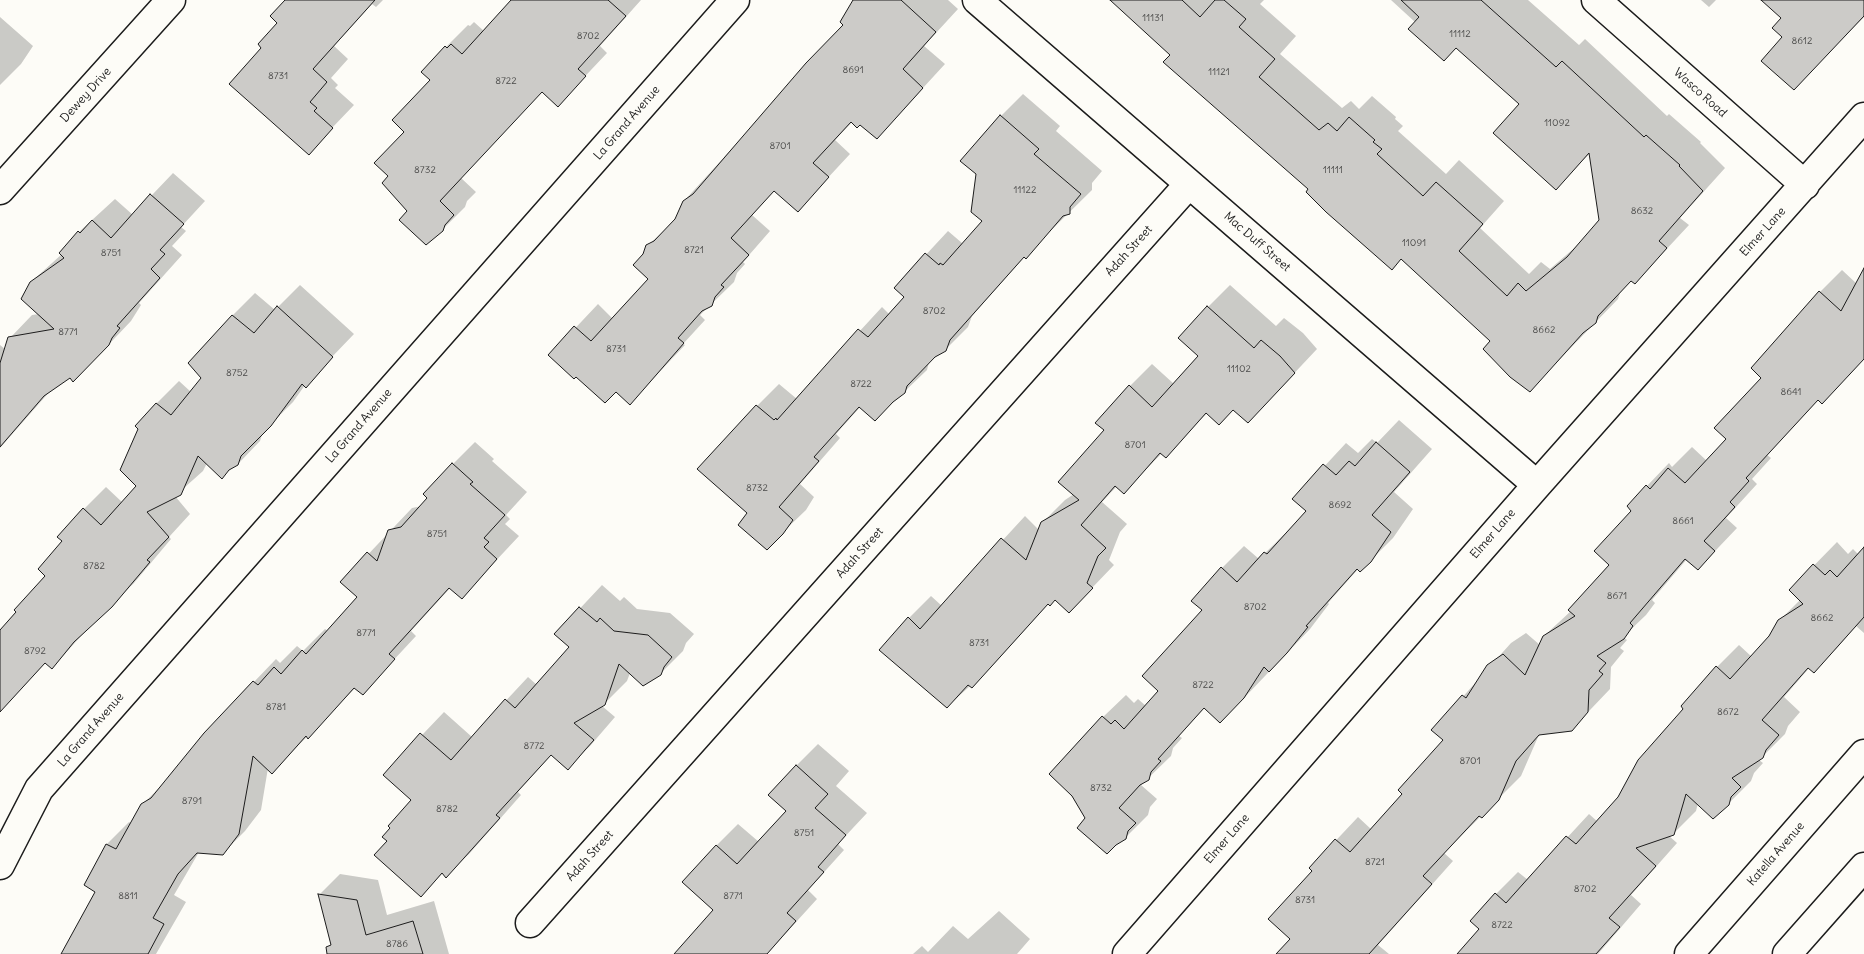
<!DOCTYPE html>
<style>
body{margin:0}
canvas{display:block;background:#fdfcf7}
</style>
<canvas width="1864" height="954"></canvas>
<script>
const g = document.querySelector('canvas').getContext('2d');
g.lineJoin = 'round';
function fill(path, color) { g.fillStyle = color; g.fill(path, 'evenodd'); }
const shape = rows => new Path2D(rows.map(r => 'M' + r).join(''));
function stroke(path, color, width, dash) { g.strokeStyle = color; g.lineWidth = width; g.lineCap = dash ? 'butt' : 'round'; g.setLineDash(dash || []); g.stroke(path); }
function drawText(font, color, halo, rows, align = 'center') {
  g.font = font + ' Delius,sans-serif'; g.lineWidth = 4; g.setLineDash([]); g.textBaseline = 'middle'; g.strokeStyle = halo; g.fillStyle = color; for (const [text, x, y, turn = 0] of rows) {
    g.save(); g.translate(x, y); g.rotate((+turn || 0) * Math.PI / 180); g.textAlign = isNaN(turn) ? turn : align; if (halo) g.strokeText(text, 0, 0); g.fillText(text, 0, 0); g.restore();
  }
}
const shadow = shape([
 [286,0,383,0,376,7,372,4,334,46,348,59,331,78,338,85,335,88,354,105,308,153,263,48,279,23],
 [517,0,641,0,600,46,607,53,558,105,542,91,461,178,476,192,467,201,465,207,442,230,408,211,390,176,406,132,446,47,468,25,470,26,474,22,485,32],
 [856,0,948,0,958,9,924,46,945,64,877,138,861,123,852,122,835,140,850,154,798,210,775,190,752,215,770,231,743,262,745,264,737,273,734,282,700,315,705,320,683,344,685,345,630,403,616,390,576,375,550,355,598,304,613,319,650,279,644,255,647,246,676,220,684,201,845,25],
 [1112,0,1264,0,1260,4,1296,36,1280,54,1342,108,1351,101,1359,109,1372,96,1396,117,1395,119,1403,126,1398,131,1446,174,1459,160,1504,201,1480,228,1529,274,1541,262,1550,269,1579,244,1600,220,1590,153,1556,188,1520,104,1456,47,1415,22,1391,0,1528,0,1579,45,1585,39,1667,116,1669,114,1701,142,1700,143,1725,168,1680,218,1689,225,1635,283,1632,280,1620,293,1618,299,1530,390,1492,341,1402,258,1310,189,1172,55],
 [1701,0,1716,0,1709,7],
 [1763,0,1864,0,1864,17,1838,43,1784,37,1783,18],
 [0,17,33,46,21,64,0,85],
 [1023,94,1060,126,1056,131,1102,171,1092,183,1092,190,1025,256,972,316,968,327,945,350,935,356,929,362,927,370,904,392,861,406,836,434,840,438,800,484,814,497,806,510,782,533,749,513,757,406,779,384,797,399,799,397,882,307,890,315,906,297,895,288,948,231,962,243,965,243,984,221,1001,116],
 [173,173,205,201,181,227,186,231,172,246,182,255,139,303,141,305,131,321,96,358,51,390,0,448,0,345,6,350,10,338,32,315,39,314,31,282,62,254,79,232,115,199,133,215],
 [1842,270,1857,284,1864,273,1864,359,1819,399,1767,455,1771,458,1752,479,1757,484,1726,518,1737,528,1698,569,1687,559,1652,600,1655,603,1646,615,1623,637,1627,640,1620,648,1624,651,1611,667,1610,689,1571,730,1541,734,1538,737,1521,776,1444,853,1453,861,1378,945,1389,954,1278,954,1292,939,1314,871,1310,868,1358,817,1372,830,1404,794,1444,740,1433,730,1511,643,1526,633,1540,645,1544,636,1571,611,1610,565,1633,510,1628,506,1647,486,1669,463,1672,467,1692,447,1707,461,1727,438,1763,378,1820,292],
 [300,285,354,334,305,385,293,402,263,432,260,441,238,464,207,463,203,471,175,496,190,514,169,537,171,539,134,583,91,625,52,668,46,662,0,710,0,631,46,575,84,509,106,487,123,503,138,486,157,403,179,381,191,392,202,378,232,316,255,293,275,310],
 [1230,285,1276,326,1284,318,1303,333,1317,349,1270,399,1207,413,1166,456,1162,453,1124,492,1117,486,1102,502,1127,524,1120,532,1109,560,1114,565,1091,589,1056,599,1049,603,994,664,947,707,909,618,931,596,942,606,1025,516,1039,530,1042,523,1065,500,1074,494,1130,386,1152,364,1174,384,1200,356,1208,307],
 [1399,420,1432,449,1394,492,1413,509,1393,538,1370,561,1358,569,1328,603,1329,604,1310,629,1243,699,1205,707,1179,736,1182,738,1173,748,1171,756,1141,785,1157,799,1150,807,1148,815,1125,838,1087,818,1103,717,1126,695,1134,703,1138,699,1146,706,1160,691,1203,610,1222,568,1244,546,1259,559,1308,511,1294,499,1346,443,1358,453,1372,439,1377,443],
 [475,442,494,459,492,461,527,492,506,515,510,519,505,524,519,536,462,597,451,587,411,631,416,636,363,693,356,687,272,772,268,768,261,810,245,831,222,854,199,852,174,895,186,902,156,954,66,954,96,891,107,844,129,822,132,824,142,805,165,782,205,733,276,659,280,663,297,646,303,651,325,629,328,631,359,597,342,582,412,508,422,506,453,464],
 [1837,542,1848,554,1853,549,1859,555,1864,549,1864,633,1856,626,1836,649,1810,667,1784,697,1800,712,1788,726,1785,734,1759,760,1763,763,1754,773,1751,781,1728,804,1698,803,1696,811,1673,834,1668,835,1677,843,1631,895,1641,904,1598,954,1475,954,1481,929,1496,894,1518,872,1528,880,1589,814,1598,822,1619,798,1717,667,1739,645,1752,657,1770,636,1779,621,1800,600,1790,590],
 [602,585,620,601,624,597,637,609,670,613,694,634,686,643,683,651,660,674,630,673,627,681,602,706,615,717,590,746,568,768,552,754,518,792,521,795,469,854,446,876,443,873,420,895,389,841,413,800,384,775,444,712,472,737,528,677,537,685,571,647,556,634],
 [818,744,849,771,836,786,867,813,838,844,844,850,808,890,817,899,767,954,682,954,715,909,716,846,738,824,759,842,787,810,796,766],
 [340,874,378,880,387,915,434,901,449,954,343,954,319,895],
 [999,911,1030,939,1017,954,913,954,922,946,928,952,953,926,968,939]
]);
const building = shape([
 [285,0,375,0,313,69,327,82,310,102,317,108,314,111,333,128,309,155,229,84,261,48,258,44,277,23,270,16,285,0],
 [511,0,608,0,626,16,578,69,586,76,558,107,542,92,440,201,454,215,445,225,443,231,426,245,399,220,407,211,382,183,388,176,374,163,404,132,392,120,430,80,421,72,445,46,447,48,451,44,462,54,511,0],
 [853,0,901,0,936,32,903,69,923,88,877,139,860,125,857,128,851,122,813,163,829,177,798,212,774,191,731,238,749,255,721,285,724,287,715,297,712,306,702,311,678,338,684,343,630,405,616,392,605,403,576,377,574,379,548,355,574,326,591,341,648,279,633,265,643,254,646,245,654,241,675,219,683,201,693,194,806,63,843,25,840,22,853,0],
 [1110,0,1182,0,1200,17,1215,0,1224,0,1246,19,1239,27,1275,59,1259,77,1319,130,1328,123,1337,131,1349,117,1375,140,1373,142,1382,149,1377,154,1423,196,1436,182,1483,224,1459,251,1507,296,1518,283,1526,291,1567,257,1599,220,1589,153,1556,190,1493,133,1519,104,1456,48,1444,61,1408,29,1419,17,1401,0,1481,0,1556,67,1562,61,1644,137,1646,135,1680,165,1679,166,1703,191,1659,241,1667,248,1635,284,1631,281,1598,316,1596,323,1583,333,1530,392,1510,377,1483,349,1490,341,1401,259,1392,270,1326,212,1306,192,1308,189,1163,62,1170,55,1110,0],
 [1761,0,1864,0,1864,16,1794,90,1761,61,1782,37,1772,28,1781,18,1761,0],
 [1000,115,1039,149,1034,154,1081,194,1070,207,1070,214,1063,216,1026,259,1024,257,950,340,946,351,935,357,907,386,905,393,893,402,875,421,859,407,814,457,819,461,779,507,793,520,783,534,767,550,738,525,747,513,697,469,756,405,774,420,776,418,777,420,858,329,868,337,904,297,894,288,925,253,939,265,940,263,943,265,982,221,971,212,976,174,960,161,1000,115],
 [150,194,184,224,160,250,165,254,151,269,160,278,117,326,120,328,112,338,109,345,73,382,70,378,44,396,0,447,0,363,8,337,54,329,21,299,30,282,64,258,59,253,78,231,80,233,92,220,111,238,150,194],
 [1864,268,1864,359,1822,404,1818,400,1746,478,1749,481,1730,502,1735,507,1704,541,1715,551,1698,570,1685,559,1630,623,1633,626,1624,639,1597,656,1606,663,1599,671,1603,674,1589,690,1588,712,1572,731,1539,735,1516,761,1499,800,1482,818,1479,816,1423,876,1432,884,1369,954,1276,954,1290,939,1268,919,1312,871,1309,868,1335,839,1350,852,1402,794,1398,790,1443,740,1431,730,1462,695,1466,698,1487,665,1503,654,1525,675,1543,636,1575,616,1568,610,1609,565,1594,551,1631,511,1627,506,1646,485,1650,489,1668,468,1685,483,1726,439,1714,428,1761,378,1751,368,1819,291,1841,311,1864,268],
 [277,306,333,357,306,388,302,384,271,426,241,456,238,465,229,470,222,479,198,456,181,495,147,512,169,537,147,560,150,562,112,607,74,642,52,669,45,663,0,712,0,630,16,612,14,610,45,576,38,569,62,541,57,537,83,508,101,525,136,486,120,470,138,429,135,426,156,403,171,415,201,378,188,363,232,315,254,333,277,306],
 [1207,306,1254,348,1261,340,1280,356,1295,373,1248,423,1233,410,1219,425,1206,413,1166,458,1160,453,1124,494,1115,486,1081,525,1106,548,1098,556,1087,583,1093,588,1069,613,1055,600,1050,606,1048,604,972,688,968,685,947,708,879,650,908,617,920,629,1001,538,1026,560,1041,522,1079,500,1058,482,1104,430,1095,423,1129,385,1152,407,1198,356,1178,338,1207,306],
 [1376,442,1410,472,1372,515,1391,532,1371,562,1360,572,1357,569,1306,626,1308,627,1287,653,1269,672,1264,667,1244,698,1220,723,1204,708,1158,759,1161,761,1151,772,1149,780,1140,785,1119,808,1136,823,1128,831,1126,839,1116,845,1107,854,1077,828,1085,818,1072,796,1049,774,1102,716,1111,724,1115,720,1124,729,1158,691,1142,676,1202,610,1191,601,1221,567,1237,582,1264,552,1267,554,1306,511,1292,499,1323,464,1336,475,1349,461,1355,466,1376,442],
 [452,463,473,482,470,484,505,515,484,538,489,542,484,547,497,559,462,599,449,588,389,654,395,659,363,695,354,688,308,739,306,736,272,774,253,756,239,834,223,855,197,853,178,874,153,918,164,924,148,954,61,954,95,892,84,885,106,844,116,849,141,804,151,798,204,733,253,681,258,685,274,667,281,674,302,650,306,654,357,597,340,582,367,552,377,561,388,530,401,527,427,498,423,494,452,463],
 [1864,547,1864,617,1814,673,1808,668,1762,720,1779,735,1766,750,1763,758,1732,778,1741,787,1731,797,1729,805,1713,819,1686,794,1674,835,1636,848,1656,866,1609,918,1620,927,1596,954,1457,954,1479,929,1470,921,1495,893,1506,903,1566,836,1576,844,1618,797,1638,760,1683,709,1681,706,1716,666,1730,679,1769,636,1778,620,1803,604,1789,590,1813,564,1825,575,1830,570,1837,577,1864,547],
 [579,607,597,622,600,618,614,631,648,635,672,657,664,667,661,675,643,686,619,664,605,705,574,723,594,740,585,750,568,770,551,755,496,815,500,818,446,878,442,873,421,897,374,855,387,841,382,837,390,828,388,826,411,800,383,775,420,733,451,760,505,699,515,708,569,647,554,634,579,607],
 [796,765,828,794,815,808,846,835,818,867,824,872,787,913,796,921,767,954,674,954,713,910,682,882,716,845,737,864,786,811,768,795,796,765],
 [318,894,357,900,366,935,413,921,423,954,327,954,326,947,331,945,318,894]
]);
const street = shape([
 [977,0,1537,485],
 [1596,0,1805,185],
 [0,190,171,0],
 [0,865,39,789,735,0],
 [530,923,1189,184],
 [1127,954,1537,485,1864,117],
 [1689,954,1864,754]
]);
const primary = shape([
 [1787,954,1864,867]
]);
const numberNames = [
 ["11131",1153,18],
 ["11112",1460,34],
 ["8702",588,36],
 ["8612",1802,41],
 ["8691",853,70],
 ["11121",1219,72],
 ["8731",278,76],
 ["8722",506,81],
 ["11092",1557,123],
 ["8701",780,146],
 ["8732",425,170],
 ["11111",1333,170],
 ["11122",1025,190],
 ["8632",1642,211],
 ["11091",1414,243],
 ["8721",694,250],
 ["8751",111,253],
 ["8702",934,311],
 ["8662",1544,330],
 ["8771",68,332],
 ["8731",616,349],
 ["11102",1239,369],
 ["8752",237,373],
 ["8722",861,384],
 ["8641",1791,392],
 ["8701",1135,445],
 ["8732",757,488],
 ["8692",1340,505],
 ["8661",1683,521],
 ["8751",437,534],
 ["8782",94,566],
 ["8671",1617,596],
 ["8702",1255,607],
 ["8662",1822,618],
 ["8771",366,633],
 ["8731",979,643],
 ["8792",35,651],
 ["8722",1203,685],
 ["8781",276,707],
 ["8672",1728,712],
 ["8772",534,746],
 ["8701",1470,761],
 ["8732",1101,788],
 ["8791",192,801],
 ["8782",447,809],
 ["8751",804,833],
 ["8721",1375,862],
 ["8702",1585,889],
 ["8811",128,896],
 ["8771",733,896],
 ["8731",1305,900],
 ["8722",1502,925],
 ["8786",397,944]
];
const streetNames = [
 ["Wasco Road",1700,93,42],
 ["Dewey Drive",86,95,-48],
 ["La Grand Avenue",627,123,-49],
 ["Elmer Lane",1763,232,-48],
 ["Mac Duff Street",1257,242,41],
 ["Adah Street",1129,251,-48],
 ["La Grand Avenue",359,426,-49],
 ["Elmer Lane",1493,534,-49],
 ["Adah Street",860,553,-48],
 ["La Grand Avenue",91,730,-49],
 ["Elmer Lane",1227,839,-49],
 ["Katella Avenue",1776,854,-49],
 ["Adah Street",590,856,-48]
];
fill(shadow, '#0003');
fill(building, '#cccbc8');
stroke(building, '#1c1c1c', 1);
stroke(street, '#1c1c1c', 31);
stroke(primary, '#1c1c1c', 31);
stroke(street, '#fdfcf7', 28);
stroke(primary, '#fdfcf7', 28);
drawText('10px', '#484847', null, numberNames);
drawText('12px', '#1c1c1c', '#fdfcf7', streetNames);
</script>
